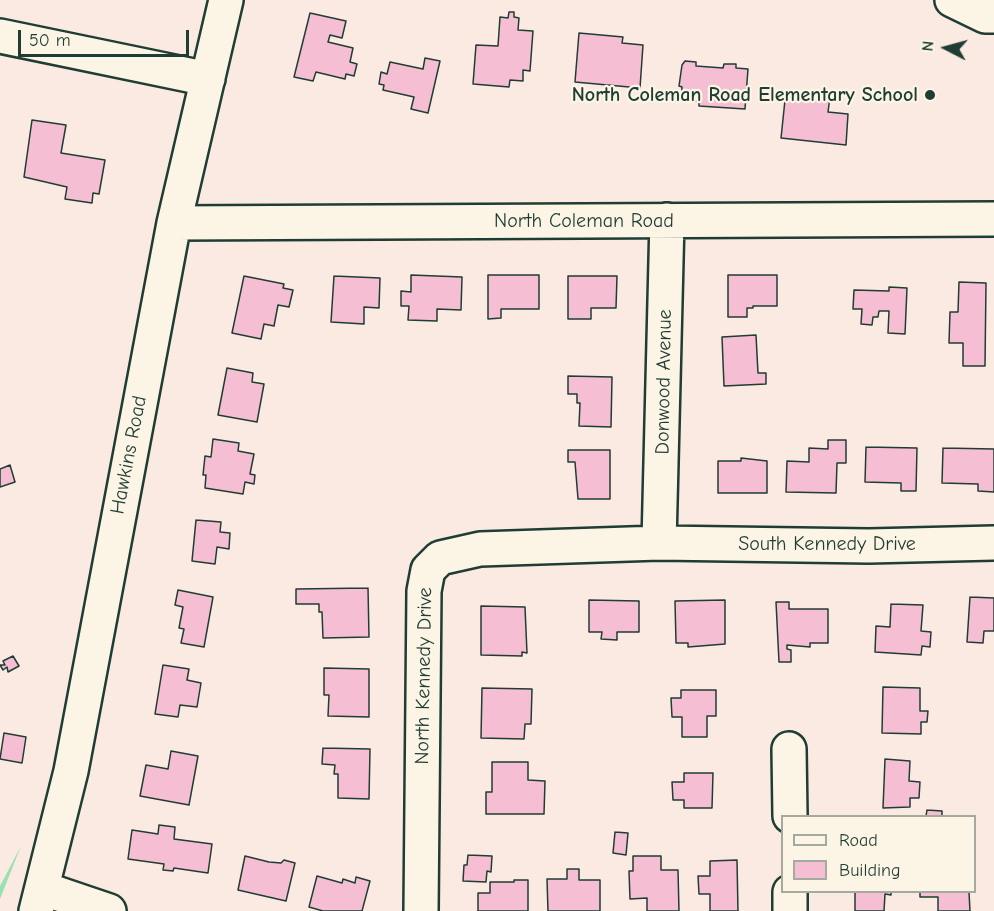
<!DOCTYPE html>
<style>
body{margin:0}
#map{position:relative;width:994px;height:911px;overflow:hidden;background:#fbeae1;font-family:"Comic Neue",sans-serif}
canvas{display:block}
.legend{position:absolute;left:781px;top:815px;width:195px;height:78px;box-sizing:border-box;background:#fcf5e5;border:2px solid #a4ab9e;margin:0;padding:8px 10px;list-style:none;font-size:18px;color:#1f3d34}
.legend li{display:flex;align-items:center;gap:12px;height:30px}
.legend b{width:30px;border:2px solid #a4ab9e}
.north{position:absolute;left:916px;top:18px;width:60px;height:60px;-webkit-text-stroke:4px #fcf5e5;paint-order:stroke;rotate:276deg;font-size:16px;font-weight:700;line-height:24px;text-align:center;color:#1f3d34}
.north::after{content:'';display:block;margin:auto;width:21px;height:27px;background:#1f3d34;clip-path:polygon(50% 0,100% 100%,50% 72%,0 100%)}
.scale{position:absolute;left:18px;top:30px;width:171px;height:27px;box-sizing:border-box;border:3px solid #1f3d34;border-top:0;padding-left:8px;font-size:18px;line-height:21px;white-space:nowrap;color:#1f3d34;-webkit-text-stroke:4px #fcf5e5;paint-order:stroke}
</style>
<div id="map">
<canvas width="994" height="911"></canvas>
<ul class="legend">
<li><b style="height:8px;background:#fcf5e5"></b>Road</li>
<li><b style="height:16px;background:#f6bed2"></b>Building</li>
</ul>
<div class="north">N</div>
<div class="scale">50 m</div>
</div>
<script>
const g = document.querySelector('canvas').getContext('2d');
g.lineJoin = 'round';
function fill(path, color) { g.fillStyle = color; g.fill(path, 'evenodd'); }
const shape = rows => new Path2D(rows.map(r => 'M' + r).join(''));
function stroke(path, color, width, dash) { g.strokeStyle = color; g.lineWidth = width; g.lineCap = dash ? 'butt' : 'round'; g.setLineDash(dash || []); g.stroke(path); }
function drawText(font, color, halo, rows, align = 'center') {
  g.font = font + ' "Comic Neue",sans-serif'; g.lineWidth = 4.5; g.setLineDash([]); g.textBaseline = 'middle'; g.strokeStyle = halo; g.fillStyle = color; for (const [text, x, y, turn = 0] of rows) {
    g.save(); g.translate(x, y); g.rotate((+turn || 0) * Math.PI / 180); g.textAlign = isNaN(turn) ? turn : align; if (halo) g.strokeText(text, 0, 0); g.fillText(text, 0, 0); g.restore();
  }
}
const green = shape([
 [21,846,0,899,0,886]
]);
const building = shape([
 [509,12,514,12,514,17,519,18,518,30,533,31,530,71,523,70,523,81,510,80,509,87,473,84,476,45,498,46,500,17,508,18,509,12],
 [310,13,346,21,342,38,330,35,328,42,353,48,350,62,357,64,354,76,346,74,345,79,316,72,313,81,294,77,310,13],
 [579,33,623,37,622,43,643,45,640,88,575,82,579,33],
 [425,58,440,61,428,113,411,109,414,97,383,90,384,85,379,84,381,72,387,74,390,62,423,69,425,58],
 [685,61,696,62,696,66,723,68,724,64,736,64,736,68,748,69,745,109,699,106,699,101,681,100,682,87,679,86,682,65,685,61],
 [799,94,830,97,828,112,848,114,846,145,781,138,785,100,798,101,799,94],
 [32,120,66,125,61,153,105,160,99,194,93,193,92,203,65,199,67,187,24,177,32,120],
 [411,275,462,277,461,310,437,309,437,321,408,320,409,306,401,306,401,291,411,292,411,275],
 [488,275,539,275,539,309,501,309,501,318,488,319,488,275],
 [728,275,777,275,777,306,753,306,753,308,747,308,747,317,728,317,728,275],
 [244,276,284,284,283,288,293,290,289,307,278,305,274,326,264,324,261,339,232,333,244,276],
 [334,276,380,278,379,308,364,307,364,324,331,322,334,276],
 [568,276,617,276,616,308,591,308,591,319,568,319,568,276],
 [959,282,986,283,985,366,963,366,963,343,949,343,950,312,958,312,959,282],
 [889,287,907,288,905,334,888,333,889,311,879,311,878,317,873,317,872,325,861,324,862,309,853,309,854,290,889,291,889,287],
 [756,335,758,373,766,373,766,384,724,386,722,337,756,335],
 [227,368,253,373,252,382,264,384,257,422,218,415,227,368],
 [568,376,612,377,611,427,579,426,580,403,577,403,577,394,568,394,568,376],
 [213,439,239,443,238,451,254,454,250,474,255,475,254,484,245,482,243,494,205,488,206,475,203,475,205,456,211,457,213,439],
 [828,440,846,440,846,463,837,463,836,493,786,492,787,461,809,462,809,448,828,449,828,440],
 [866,447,917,448,916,491,901,491,901,483,865,482,866,447],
 [943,448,994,449,994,492,978,491,978,484,942,483,943,448],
 [568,450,610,450,610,499,578,499,575,462,568,462,568,450],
 [741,458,767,461,767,493,718,493,718,461,741,461,741,458],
 [10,465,15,482,0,487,0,469,10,465],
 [196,520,221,522,220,532,230,533,229,549,217,547,215,564,192,561,196,520],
 [368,588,369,637,323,638,322,612,319,612,319,604,296,604,296,589,368,588],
 [178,590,213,597,204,647,181,643,184,629,179,628,183,607,175,605,178,590],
 [970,597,994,598,994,631,984,631,983,643,967,642,970,597],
 [589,600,639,601,639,632,617,632,617,640,601,639,602,632,589,632,589,600],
 [725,600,725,644,688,647,688,643,676,643,675,601,725,600],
 [776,602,789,602,789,609,828,609,828,643,810,643,810,647,787,645,787,649,791,650,791,662,779,662,776,602],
 [891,604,923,605,921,631,931,632,930,647,922,646,921,655,875,652,876,626,890,627,891,604],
 [481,606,525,607,527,653,522,652,522,656,481,655,481,606],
 [13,656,19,666,8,672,7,667,3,670,0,665,5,665,3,661,13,656],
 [163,665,189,669,187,680,201,683,197,707,180,705,178,717,155,714,163,665],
 [324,668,369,669,369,717,328,716,329,695,324,695,324,668],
 [883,687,920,688,920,711,928,711,927,722,921,722,921,734,882,733,883,687],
 [482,688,532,689,531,724,525,724,524,739,481,738,482,688],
 [681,690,716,690,716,716,707,716,707,737,682,737,682,717,672,717,671,698,681,698,681,690],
 [4,733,26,737,22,763,0,759,4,733],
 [323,748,370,749,369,799,338,798,338,774,334,774,335,765,322,764,323,748],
 [171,751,198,756,189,805,140,796,146,765,168,769,171,751],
 [885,759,910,761,909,781,920,782,919,798,910,798,910,807,883,808,885,759],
 [492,762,528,762,528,780,545,781,544,814,486,814,486,792,492,792,492,762],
 [684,773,713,773,712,808,684,808,684,800,673,800,672,782,684,782,684,773],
 [927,810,942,811,942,816,926,816,927,810],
 [159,825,175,827,174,839,212,844,208,873,174,868,173,871,163,870,164,864,128,859,132,830,158,834,159,825],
 [615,832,628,833,626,855,613,853,615,832],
 [468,855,492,856,491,872,487,871,486,882,463,881,464,865,467,865,468,855],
 [245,856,269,862,281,863,284,860,295,863,286,901,238,890,245,856],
 [633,856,661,856,661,870,678,870,679,911,647,911,647,898,630,899,629,871,633,871,633,856],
 [737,860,738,911,710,911,710,894,699,894,698,876,710,876,710,861,737,860],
 [567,869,579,869,579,880,600,880,600,911,548,911,547,879,567,879,567,869],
 [317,876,342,883,343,879,355,883,356,877,370,881,362,911,323,911,309,907,317,876],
 [514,880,528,880,528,911,478,911,478,893,490,893,490,882,514,882,514,880],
 [855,892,891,892,891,895,885,894,884,911,855,911,855,892],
 [920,892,969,892,970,911,938,911,938,897,920,897,920,892]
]);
const minor = shape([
 [952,0,985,16,994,16],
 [0,36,208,79],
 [174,223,994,219],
 [659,543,667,220],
 [789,749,790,816],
 [44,889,109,911],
 [790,892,790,911],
 [36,911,71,771,174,223,226,0],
 [421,911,424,591,428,570,440,558,480,549,659,543,869,546,994,543]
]);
const markers = [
 [930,95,6,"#1f3d34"]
];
const poiNames = [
 ["North Coleman Road Elementary School",918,95]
];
const streetNames = [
 ["North Coleman Road",584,221],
 ["Donwood Avenue",664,382,-89],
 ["Hawkins Road",129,455,-79],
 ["South Kennedy Drive",827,544],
 ["North Kennedy Drive",424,676,-89]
];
fill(green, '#99e1b0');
fill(building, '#f6bed2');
stroke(building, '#1f3d34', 1.5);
stroke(minor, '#1f3d34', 38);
stroke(minor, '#fcf5e5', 33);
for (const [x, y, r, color] of markers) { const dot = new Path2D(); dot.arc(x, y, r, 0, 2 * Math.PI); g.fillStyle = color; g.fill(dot); stroke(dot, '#fcf5e5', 2); }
drawText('bold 20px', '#1f3d34', '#fcf5e5', poiNames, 'right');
drawText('20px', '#1f3d34', '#fcf5e5', streetNames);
</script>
